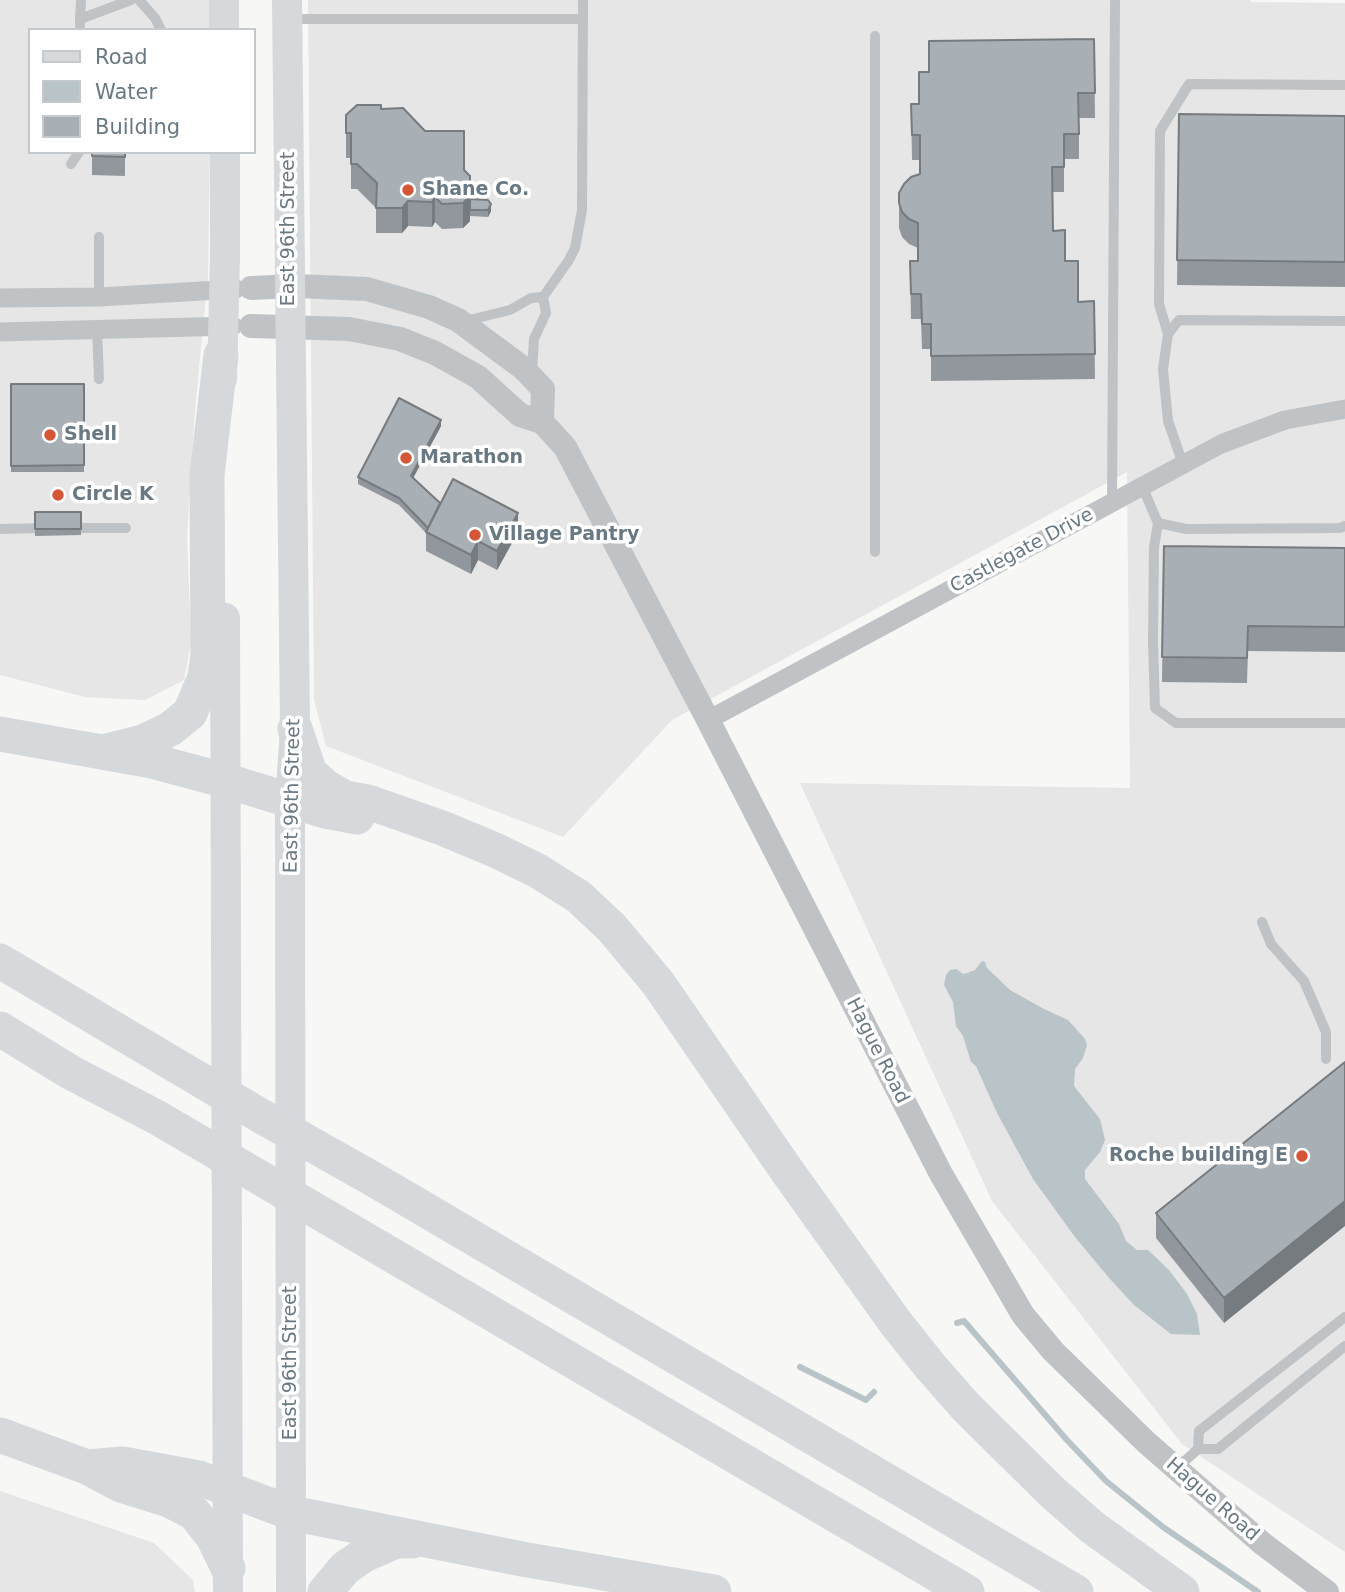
<!DOCTYPE html>
<style>
body{margin:0}
#map{position:relative;width:1345px;height:1592px;overflow:hidden;background:#f7f7f5;font-family:"DejaVu Sans",sans-serif}
canvas{display:block}
.legend{position:absolute;left:28px;top:28px;width:228px;height:126px;box-sizing:border-box;background:#fff;border:2px solid #c3c9cd;margin:0;padding:9px 12px;list-style:none;font-size:21px;color:#697983}
.legend li{display:flex;align-items:center;gap:14px;height:35px}
.legend b{width:35px;border:2px solid #c3c9cd}
</style>
<div id="map">
<canvas width="1345" height="1592"></canvas>
<ul class="legend">
<li><b style="height:9px;background:#d5d9dc"></b>Road</li>
<li><b style="height:19px;background:#b8c4c8"></b>Water</li>
<li><b style="height:19px;background:#a9b0b5"></b>Building</li>
</ul>
</div>
<script>
const g = document.querySelector('canvas').getContext('2d');
g.lineJoin = 'round';
function fill(path, color) { g.fillStyle = color; g.fill(path, 'evenodd'); }
const shape = rows => new Path2D(rows.map(r => 'M' + r).join(''));
function stroke(path, color, width, dash) { g.strokeStyle = color; g.lineWidth = width; g.lineCap = dash ? 'butt' : 'round'; g.setLineDash(dash || []); g.stroke(path); }
function drawText(font, color, halo, rows, align = 'center') {
  g.font = font + ' "DejaVu Sans",sans-serif'; g.lineWidth = 7; g.setLineDash([]); g.textBaseline = 'middle'; g.strokeStyle = halo; g.fillStyle = color; for (const [text, x, y, turn = 0] of rows) {
    g.save(); g.translate(x, y); g.rotate((+turn || 0) * Math.PI / 180); g.textAlign = isNaN(turn) ? turn : align; if (halo) g.strokeText(text, 0, 0); g.fillText(text, 0, 0); g.restore();
  }
}
const built = shape([
 [0,0,210,0,210,30,30,30,30,152,210,152,208,275,195,410,187,536,191,643,184,680,145,700,85,697,0,675],
 [308,0,1250,0,1251,2,1345,3,1345,1552,1182,1444,992,1201,800,783,1130,788,1127,472,672,720,563,837,326,746,314,699],
 [0,1491,154,1543,193,1580,195,1592,0,1592]
]);
const water = shape([
 [982,961,985,962,987,968,1010,990,1044,1009,1068,1020,1085,1039,1087,1045,1083,1058,1075,1069,1074,1086,1100,1119,1105,1140,1100,1152,1085,1170,1085,1179,1119,1224,1126,1241,1137,1250,1148,1250,1169,1270,1187,1294,1197,1314,1200,1335,1171,1334,1134,1305,1110,1279,1075,1237,1033,1179,997,1113,976,1066,971,1062,963,1036,956,1026,953,1002,944,985,946,975,950,970,956,969,963,974,967,973,975,970]
]);
const stream = shape([
 [957,1323,964,1321,1066,1439,1106,1481,1163,1527,1258,1592],
 [800,1367,866,1400,874,1392]
]);
const service = shape([
 [139,0,155,18,161,30],
 [80,19,81,0],
 [290,19,583,19],
 [80,30,80,19,131,0],
 [875,36,875,552],
 [71,164,79,152],
 [99,297,99,237],
 [465,321,510,310,531,298,543,297,569,260,575,248,582,210,583,0],
 [97,330,99,379],
 [1168,334,1159,304,1160,131,1189,84,1345,85],
 [532,374,534,339,546,313,543,297],
 [1183,464,1168,421,1163,369,1168,334,1179,320,1345,321],
 [1142,486,1158,523,1154,547,1153,642,1155,708,1176,723,1345,723],
 [1112,502,1115,0],
 [1158,523,1186,529,1340,528,1345,526],
 [71,528,126,528],
 [0,529,45,528],
 [1262,922,1271,944,1304,981,1326,1032,1326,1059],
 [1198,1449,1199,1431,1345,1317],
 [1176,1469,1198,1449,1218,1449,1345,1346]
]);
const minor = shape([
 [0,298,99,297,236,289],
 [0,332,233,326],
 [708,720,1221,444,1285,420,1345,409]
]);
const tertiary = shape([
 [251,288,296,286,367,289,429,307,458,320,523,368,543,389,542,422],
 [251,326,349,329,400,339,435,353,478,377,520,415,542,422,565,447,708,720,941,1174,1023,1315,1053,1351,1147,1443,1263,1544,1327,1592]
]);
const primary = shape([
 [224,0,224,30],
 [287,0,295,729,290,802,291,1592],
 [222,379,225,257,225,152],
 [225,618,228,1592]
]);
const motorway = shape([
 [295,729,310,773,326,787,345,798,368,802,442,828,495,850,538,871,579,897,612,928,658,983,785,1168,895,1322,930,1366,966,1407,1052,1492,1092,1527,1182,1592],
 [0,734,152,761,227,781,325,811,357,817],
 [103,752,143,742,170,729,190,713,205,677,208,655,207,475,221,355],
 [0,961,261,1116,373,1179,1076,1592],
 [0,1029,70,1072,158,1118,967,1592],
 [0,1435,87,1467,121,1485,169,1500,194,1513,213,1537,228,1568],
 [87,1467,123,1464,199,1478,291,1513,522,1559,714,1592],
 [325,1592,345,1568,364,1555,396,1541,412,1541]
]);
const wall = shape([
 [1094,39,1095,118,1079,118,1079,159,1064,159,1064,192,1052,192,1053,231,1065,261,1078,302,1094,301,1095,379,931,381,931,349,922,349,921,319,911,319,910,261,918,261,918,248,909,244,902,237,899,228,899,203,920,174,920,160,912,160,911,104,919,104,929,72],
 [381,109,470,176,470,199,491,211,488,217,470,216,470,221,463,228,442,229,435,222,432,227,408,226,402,233,376,233,376,208,357,189,351,189,351,158,346,158,346,115],
 [1179,114,1345,116,1345,287,1177,285],
 [92,152,125,152,125,176,92,175],
 [11,384,84,384,84,472,11,472],
 [441,426,413,478,440,503,518,532,497,570,478,560,471,574,426,551,426,533,399,505,358,484,358,477],
 [35,512,81,512,81,535,35,536],
 [1164,546,1345,548,1345,652,1248,651,1247,683,1162,682],
 [1345,1062,1224,1323,1156,1238,1156,1213]
]);
const shadedWall = shape([
 [470,196,470,221,463,228,463,203],
 [435,197,435,222,432,227,432,202],
 [408,201,408,226,402,233,402,208],
 [491,204,491,211,488,217,488,210],
 [441,420,441,426,411,482,411,476],
 [518,513,518,532,497,570,497,551],
 [478,541,478,560,471,574,471,555],
 [1345,1201,1345,1226,1224,1323,1224,1298]
]);
const building = shape([
 [1094,39,1095,93,1078,93,1079,134,1064,134,1064,167,1052,167,1053,231,1065,230,1065,261,1078,261,1078,302,1094,301,1095,354,931,356,931,324,922,324,921,294,911,294,910,261,918,261,918,223,909,219,902,212,899,203,899,193,904,184,911,177,920,174,920,135,912,135,911,104,919,104,919,72,929,72,929,41,1094,39],
 [357,105,381,105,381,109,403,108,425,131,464,131,464,170,470,176,470,196,463,203,442,204,435,197,432,202,408,201,402,208,376,208,377,183,357,164,351,164,351,133,346,133,346,115,357,105],
 [1179,114,1345,116,1345,262,1177,260,1179,114],
 [92,152,125,152,125,157,92,156,92,152],
 [470,199,488,200,491,204,488,210,470,210,470,199],
 [11,384,84,384,84,465,11,466,11,384],
 [399,398,441,420,411,476,440,503,428,528,399,498,358,477,399,398],
 [453,479,518,513,497,551,478,541,471,555,426,532,453,479],
 [35,512,81,512,81,529,35,529,35,512],
 [1164,546,1345,548,1345,627,1248,626,1247,658,1162,657,1164,546],
 [1345,1062,1345,1201,1224,1298,1156,1213,1345,1062]
]);
const markers = [
 [408,190,7,"#d55637"],
 [50,435,7,"#d55637"],
 [406,458,7,"#d55637"],
 [58,495,7,"#d55637"],
 [475,535,7,"#d55637"],
 [1302,1156,7,"#d55637"]
];
const poiNames = [
 ["Shane Co.",422,190],
 ["Shell",64,435],
 ["Marathon",420,458],
 ["Circle K",72,495],
 ["Village Pantry",489,535],
 ["Roche building E",1288,1156,"right"]
];
const streetNames = [
 ["East 96th Street",289,229,-90],
 ["Castlegate Drive",1022,551,-28],
 ["East 96th Street",293,796,-89],
 ["Hague Road",877,1051,63],
 ["East 96th Street",291,1363,-90],
 ["Hague Road",1212,1500,41]
];
fill(built, '#e5e6e5');
fill(water, '#b8c4c8');
stroke(stream, '#b8c4c8', 6);
stroke(service, '#bfc3c6', 10);
stroke(minor, '#bfc3c6', 19);
stroke(tertiary, '#bfc3c6', 24);
stroke(primary, '#d5d9dc', 30);
stroke(motorway, '#d5d9dc', 35);
fill(wall, '#91979c');
fill(shadedWall, '#767b7f');
fill(building, '#a9b0b5');
stroke(building, '#767b7f', 2);
for (const [x, y, r, color] of markers) { const dot = new Path2D(); dot.arc(x, y, r, 0, 2 * Math.PI); g.fillStyle = color; g.fill(dot); stroke(dot, '#fff', 2.5); }
drawText('bold 19px', '#697983', '#fff', poiNames, 'left');
drawText('19px', '#697983', '#fff', streetNames);
</script>
